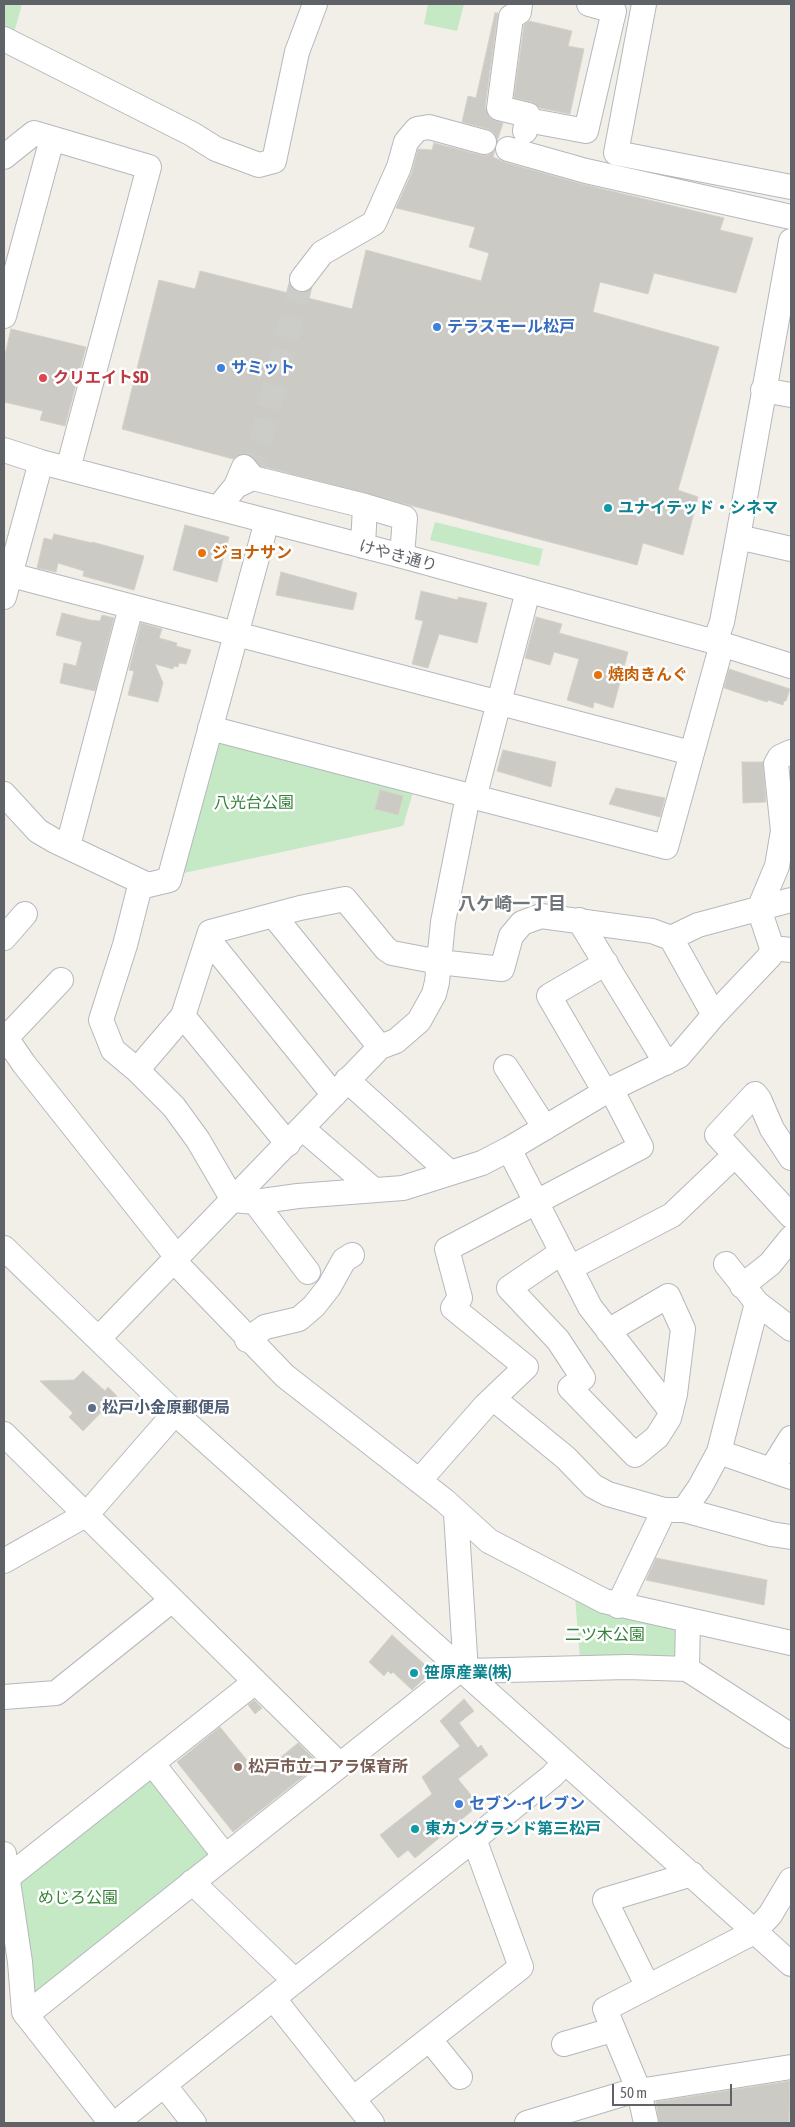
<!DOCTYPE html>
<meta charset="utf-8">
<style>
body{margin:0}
#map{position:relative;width:795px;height:2127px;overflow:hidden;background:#f1efe8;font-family:"Asap Condensed",sans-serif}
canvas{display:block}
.frame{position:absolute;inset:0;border:5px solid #5f6368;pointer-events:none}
.scale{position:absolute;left:612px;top:2084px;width:120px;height:22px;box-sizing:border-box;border:2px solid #5f6368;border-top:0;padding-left:6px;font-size:15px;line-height:18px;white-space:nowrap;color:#5f6368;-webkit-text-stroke:4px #fff;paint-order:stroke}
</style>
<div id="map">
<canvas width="795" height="2127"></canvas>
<div class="frame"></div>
<div class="scale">50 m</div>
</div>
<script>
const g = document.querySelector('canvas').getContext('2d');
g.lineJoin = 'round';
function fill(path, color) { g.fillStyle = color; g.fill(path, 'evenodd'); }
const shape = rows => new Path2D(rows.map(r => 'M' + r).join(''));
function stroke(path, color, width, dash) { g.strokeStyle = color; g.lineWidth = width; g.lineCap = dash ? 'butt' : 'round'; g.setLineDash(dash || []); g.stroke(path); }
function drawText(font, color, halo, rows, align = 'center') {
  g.font = font + ' "Asap Condensed","Noto Sans JP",sans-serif'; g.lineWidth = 5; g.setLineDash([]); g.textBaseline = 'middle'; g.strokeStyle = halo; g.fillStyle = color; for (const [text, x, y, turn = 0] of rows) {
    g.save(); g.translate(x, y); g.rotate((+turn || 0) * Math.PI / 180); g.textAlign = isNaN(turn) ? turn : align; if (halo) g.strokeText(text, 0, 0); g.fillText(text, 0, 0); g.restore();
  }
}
const green = shape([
 [4,4,22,4,14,33,4,27],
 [428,4,464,4,457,31,424,24],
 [435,522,543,549,539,566,430,540],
 [221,740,414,789,403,826,179,874,215,743],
 [575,1596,680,1624,677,1664,580,1660],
 [148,1777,211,1852,210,1857,38,1997,30,1991,16,1886]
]);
const building = shape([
 [495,13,498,13,485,107,490,118,503,123,497,141,494,133,488,129,462,122,468,96,476,98,495,13],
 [529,21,572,31,568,46,584,49,570,114,540,108,532,102,514,98,524,25,529,21],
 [434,143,481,155,488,155,495,150,493,157,504,162,582,184,724,218,720,230,753,238,736,293,654,273,648,294,600,282,593,312,719,347,678,490,698,497,683,555,643,543,637,565,261,466,249,454,242,454,233,459,122,429,159,280,195,289,200,271,352,309,366,250,481,281,489,253,469,247,475,227,396,208,412,172,418,149,432,150,434,143],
 [11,329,86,347,65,426,40,420,43,411,4,402,4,359,11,329],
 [185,525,229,537,217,582,173,570,185,525],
 [54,534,92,543,92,542,144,556,134,590,83,576,84,571,58,563,56,572,37,568,44,538,52,540,54,534],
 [281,572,357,593,353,610,276,595,281,572],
 [421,591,458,600,458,597,487,603,477,643,439,634,428,668,412,664,423,621,415,619,421,591],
 [62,613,90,620,100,621,102,615,114,618,95,691,60,683,64,663,76,666,82,642,56,635,62,613],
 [536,617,562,624,559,633,628,652,613,708,594,702,593,708,567,700,579,659,554,652,550,665,525,658,536,617],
 [141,623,162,629,159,638,177,643,176,646,191,650,186,664,179,663,178,667,174,666,173,669,155,664,163,683,158,702,128,695,134,671,129,670,141,623],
 [729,669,790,689,786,701,784,701,783,705,768,700,767,702,724,688,729,669],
 [503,750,556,762,551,787,497,771,503,750],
 [742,762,763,762,766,802,743,803,742,762],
 [616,788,665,798,660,817,609,804,616,788],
 [380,790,403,796,398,815,375,809,380,790],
 [83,1371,105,1391,108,1387,117,1396,83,1431,69,1417,73,1413,40,1381,74,1380,83,1371],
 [656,1558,767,1580,764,1605,646,1580,656,1558],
 [392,1635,432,1671,412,1690,393,1672,391,1674,388,1671,384,1676,369,1662,392,1635],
 [464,1699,474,1711,459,1723,478,1748,481,1745,488,1755,458,1779,479,1805,415,1858,408,1850,398,1858,380,1835,432,1794,422,1777,460,1746,440,1721,464,1699],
 [254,1700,262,1708,255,1714,248,1705,254,1700],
 [220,1727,259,1775,298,1743,319,1764,233,1832,177,1762,220,1727],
 [790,2081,789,2123,659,2123,656,2102,790,2081]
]);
const minorTunnel = shape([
 [253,478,253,470,302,279]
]);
const minor = shape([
 [520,4,519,12,511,17,499,108,528,115,525,131],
 [644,4,616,153,791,187],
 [4,39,192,134,216,149,259,165,274,161,297,52,315,4],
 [527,120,586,131,614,11,589,4],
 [508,149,586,171,791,217],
 [4,157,34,133,149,167,68,469],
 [302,279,322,253,374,223,399,167,406,142,417,129,429,127,484,142],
 [4,316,52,139],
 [763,390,791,395],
 [4,450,41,462,402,556,715,642,791,666],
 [253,478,365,506],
 [218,508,236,486,244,467,253,478,236,486],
 [738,537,791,549],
 [363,546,365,506,405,518,402,556],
 [11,575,691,753],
 [4,597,41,462],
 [715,642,722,622,738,537,791,241],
 [210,728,666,847,722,644],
 [4,794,38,831,55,841,148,885,169,880,267,521],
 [474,798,528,591],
 [68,846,131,607],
 [141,882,125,945,101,1020,113,1050,137,1070,174,1107,198,1140,233,1200,255,1202,298,1196,403,1188,482,1163,509,1149,605,1092,679,1056,714,1015,770,956,772,948,791,950],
 [274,916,380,1047],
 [579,920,666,1063],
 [4,938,25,914],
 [671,938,714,1015],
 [208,939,334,1095],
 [772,948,759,909,777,866,783,831,776,764,780,757,791,752],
 [183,1016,288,1144],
 [4,1035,24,1064,177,1257],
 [6,1038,61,980],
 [506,1067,545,1128],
 [137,1070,183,1016,210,932,300,908,345,899,386,949,392,953,439,962,502,969,511,936,522,923,541,916,652,931,671,938,698,925,791,900],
 [347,1080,450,1173],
 [605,1092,549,996,606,963],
 [303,1129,374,1190],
 [509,1149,590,1307,671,1411],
 [791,1158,772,1129,759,1099,755,1094,717,1135,791,1216],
 [255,1202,308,1272],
 [4,1248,175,1413,791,1964],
 [562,1252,509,1288,558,1340,583,1378,570,1388,635,1455,657,1437,669,1418,675,1394,683,1329,668,1296,608,1331],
 [174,1261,285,1376,445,1501,489,1541,604,1601,791,1643],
 [726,1264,757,1303,791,1329],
 [570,1268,672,1215,735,1155],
 [742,1286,770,1264,791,1238],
 [99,1338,380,1047,396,1041,419,1021,434,994,437,982,443,922,468,796],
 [247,1340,265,1327,299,1319,314,1306,329,1287,344,1260,352,1255],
 [494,1399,566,1458,593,1486,608,1494,664,1510,684,1510,771,1534,791,1537],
 [4,1434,339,1764],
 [719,1452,791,1477],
 [771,1470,791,1438],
 [419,1481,485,1406,526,1367,453,1308,460,1298,447,1249,641,1147,611,1089],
 [684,1510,700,1487,719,1452,757,1303],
 [456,1513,466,1672],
 [4,1561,87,1514,175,1413],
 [618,1606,664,1510],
 [687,1669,688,1620],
 [466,1671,627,1667,687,1669,791,1736],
 [4,1697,56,1693,172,1600],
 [152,1763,225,1856],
 [4,1854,20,1962,24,2012,111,2123],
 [7,1878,255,1682],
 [192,1882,295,1981],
 [647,1985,605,1900,692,1874],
 [273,1998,372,2123],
 [26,2015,462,1668],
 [430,2040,460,2077],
 [564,2044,612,2030],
 [164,2085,194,2123],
 [353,2099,521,1967,474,1839],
 [116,2123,474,1839,552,1776,564,1763],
 [527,2123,626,2093,791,2067],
 [646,2123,639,2091,605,2009,754,1932,770,1915,791,1880]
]);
const markers = [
 [437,327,5,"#3f7fe0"],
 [221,368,5,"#3f7fe0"],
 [43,378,5,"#e0444e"],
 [608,508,5,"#0f9aa8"],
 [202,553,5,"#e8710a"],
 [598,675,5,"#e8710a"],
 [92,1408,5,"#5c6f8a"],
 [414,1673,5,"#0f9aa8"],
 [238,1767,5,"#8d6e63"],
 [459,1804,5,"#3f7fe0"],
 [415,1829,5,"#0f9aa8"]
];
const shopNames = [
 ["テラスモール松戸",447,327],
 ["サミット",231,368],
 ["セブン-イレブン",469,1804]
];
const healthNames = [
 ["クリエイトSD",53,378]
];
const cultureNames = [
 ["ユナイテッド・シネマ",618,508],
 ["笹原産業(株)",424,1673],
 ["東カングランド第三松戸",425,1829]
];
const foodNames = [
 ["ジョナサン",212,553],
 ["焼肉きんぐ",608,675]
];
const streetNames = [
 ["けやき通り",398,556,15]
];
const parkNames = [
 ["八光台公園",254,803],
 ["二ツ木公園",605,1635],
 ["めじろ公園",78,1898]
];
const serviceNames = [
 ["松戸小金原郵便局",102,1408]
];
const educationNames = [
 ["松戸市立コアラ保育所",248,1767]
];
const neighbourhoodNames = [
 ["八ケ崎一丁目",512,904]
];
fill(green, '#c5e8c5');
fill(building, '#cccac5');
stroke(building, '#d6d1c6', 1);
stroke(minorTunnel, '#ccccc8', 24, [24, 12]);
stroke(minor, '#b5b8bc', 26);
stroke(minor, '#fff', 24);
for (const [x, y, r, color] of markers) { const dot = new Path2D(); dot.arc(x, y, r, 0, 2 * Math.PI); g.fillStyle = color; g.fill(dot); stroke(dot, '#fff', 2); }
drawText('bold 16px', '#366cbe', '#fff', shopNames, 'left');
drawText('bold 16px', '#be3a42', '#fff', healthNames, 'left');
drawText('bold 16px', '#0d838f', '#fff', cultureNames, 'left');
drawText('bold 16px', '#c56008', '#fff', foodNames, 'left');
drawText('16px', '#5f6368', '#fff', streetNames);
drawText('16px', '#348238', '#fff', parkNames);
drawText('bold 16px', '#4e5e75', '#fff', serviceNames, 'left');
drawText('bold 16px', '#785e54', '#fff', educationNames, 'left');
drawText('bold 18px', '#70757a', '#fff', neighbourhoodNames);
</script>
